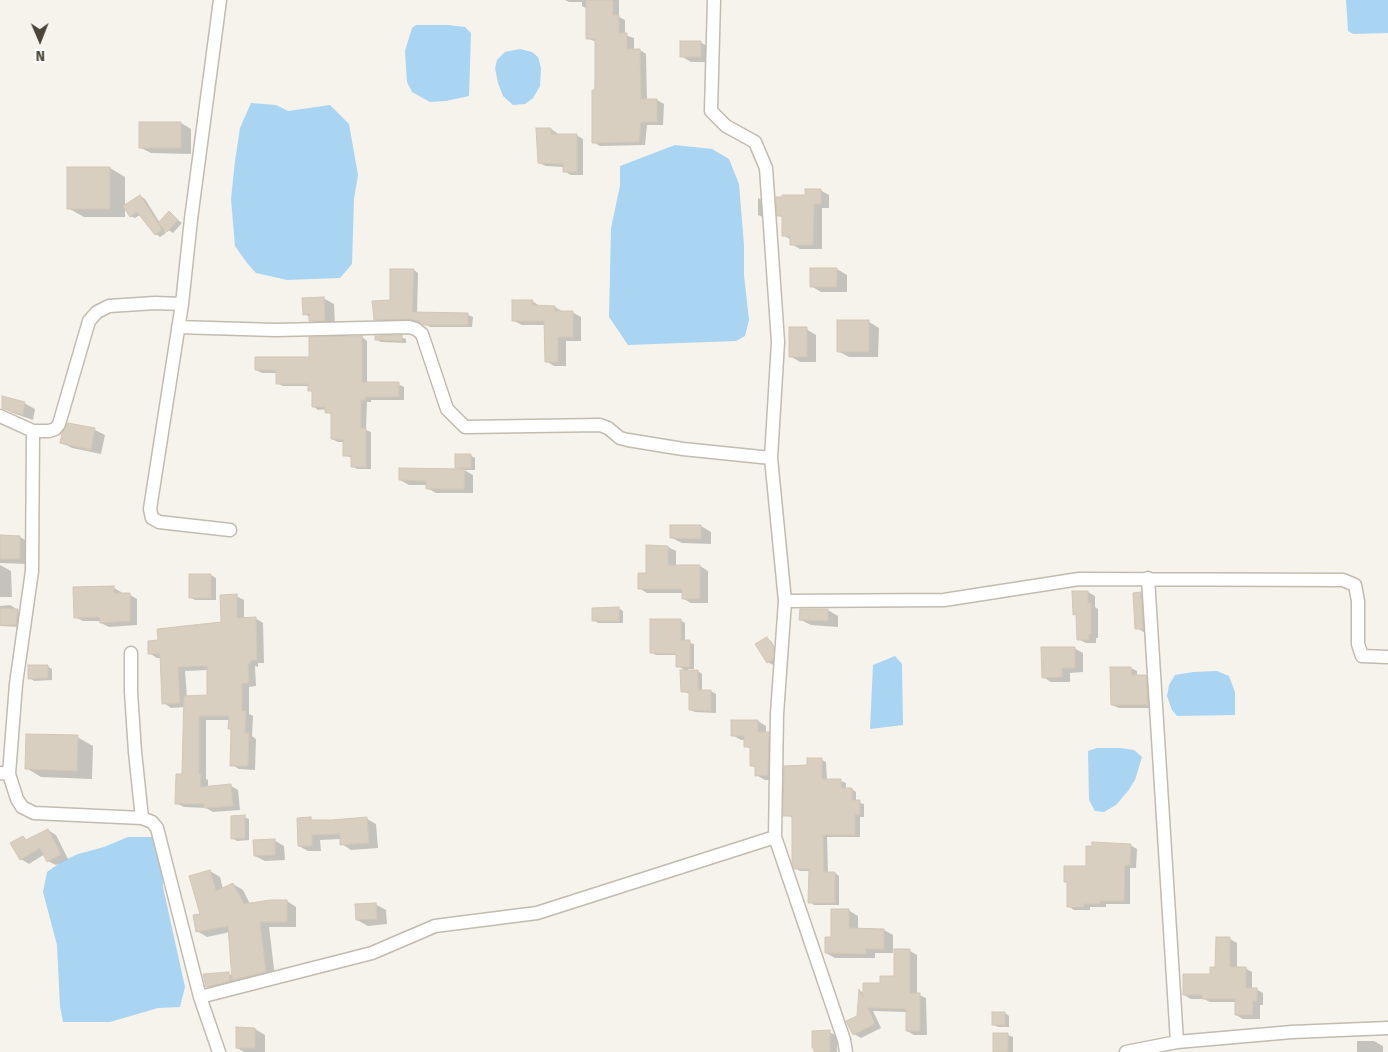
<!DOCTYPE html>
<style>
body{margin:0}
#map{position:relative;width:1388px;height:1052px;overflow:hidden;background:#f6f3ec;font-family:"Fira Sans",sans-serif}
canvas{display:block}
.north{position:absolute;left:15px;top:15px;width:50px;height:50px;-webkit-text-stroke:4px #fff;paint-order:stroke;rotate:179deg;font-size:14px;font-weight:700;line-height:20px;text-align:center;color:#4b4439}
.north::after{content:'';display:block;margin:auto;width:18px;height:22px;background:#4b4439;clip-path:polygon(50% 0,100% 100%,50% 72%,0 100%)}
</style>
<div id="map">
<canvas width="1388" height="1052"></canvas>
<div class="north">N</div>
</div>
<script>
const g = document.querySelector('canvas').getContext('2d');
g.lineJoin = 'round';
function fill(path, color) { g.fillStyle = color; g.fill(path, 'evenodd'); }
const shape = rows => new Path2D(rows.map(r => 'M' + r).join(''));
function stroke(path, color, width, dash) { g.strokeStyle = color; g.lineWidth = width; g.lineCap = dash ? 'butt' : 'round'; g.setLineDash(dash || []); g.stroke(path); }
const water = shape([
 [1346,0,1388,0,1388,33,1353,34,1348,31],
 [416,25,448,25,465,27,471,33,469,96,446,101,430,102,412,92,407,82,405,51,412,28],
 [520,49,532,52,538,57,541,68,540,86,533,98,525,104,513,105,503,96,498,83,495,68,497,60,505,52],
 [251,103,276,105,288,111,330,105,349,124,358,175,354,199,352,264,340,278,287,280,256,273,247,263,235,246,231,199,235,161,240,128],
 [675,145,712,149,729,159,739,184,744,245,744,275,749,320,745,336,736,341,628,345,609,317,611,228,620,186,620,166],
 [895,656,902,664,903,725,870,729,873,665],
 [1217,671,1229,676,1235,692,1235,715,1177,716,1172,710,1167,696,1169,685,1175,675,1193,672],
 [1097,748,1120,748,1134,750,1142,757,1135,780,1128,791,1116,805,1104,812,1095,811,1089,800,1088,751],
 [128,837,153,837,162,859,163,887,185,987,180,1007,158,1008,110,1022,63,1022,60,1006,57,945,43,892,47,872,61,862,78,854,104,847]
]);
const shadow = shape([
 [565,0,619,0,619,17,625,20,625,35,634,38,634,50,640,50,646,54,647,100,657,100,664,104,663,125,647,125,645,145,600,146,593,142,596,42,587,38,587,9,582,6,582,2,569,2],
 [700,42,711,48,711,62,691,62,681,56],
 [181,123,191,129,191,154,151,153,141,148],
 [551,129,557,133,557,135,576,135,583,139,583,175,571,175,564,171,564,167,546,166,539,163],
 [110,168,125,177,125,205,140,196,145,199,160,223,169,213,182,223,173,233,162,226,166,233,160,237,156,234,140,215,135,218,130,216,125,207,125,217,84,217,68,208],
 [820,190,829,195,829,208,822,208,822,249,800,249,791,244,791,240,783,235,783,218,779,215,783,199,806,197],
 [758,198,764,201,765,218,758,215],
 [837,269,847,275,847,292,821,292,811,286],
 [414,270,418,273,417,314,468,315,473,317,472,327,430,327,423,323,415,321,380,322,375,319,392,301],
 [323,298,334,304,335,326,321,326,310,320,310,317,304,314],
 [532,301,541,307,555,307,563,312,572,312,581,317,581,341,566,341,566,366,554,366,546,361,546,325,522,325,514,321],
 [869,322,879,328,878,357,849,357,838,351],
 [806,329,816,335,816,362,800,362,790,356],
 [362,337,367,341,367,384,398,384,404,387,404,400,371,400,371,402,367,402,366,430,371,432,371,469,357,469,352,466,352,458,344,455,345,442,338,442,332,439,332,415,327,412,327,409,318,410,313,406,313,392,309,390,309,386,283,386,277,383,277,373,262,373,256,370,310,358],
 [401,337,406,339,406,343,381,342,377,340],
 [24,403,35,409,33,420,13,413,3,408],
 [95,430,105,435,101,454,72,448,62,443],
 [470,455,475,458,475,470,464,470,473,475,473,493,436,493,427,488,427,485,409,485,400,480,461,470,456,467],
 [701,526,711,532,711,544,682,543,672,538],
 [0,537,20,537,30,543,29,564,0,563],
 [668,547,676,551,676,566,700,566,708,571,708,603,691,603,684,599,684,593,647,593,639,588],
 [0,565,11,571,12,597,0,597],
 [190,575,211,575,216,578,216,600,195,600,190,597],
 [114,588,121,592,121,595,130,595,137,599,137,625,109,627,101,623,101,621,83,621,75,617],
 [1088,592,1095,596,1095,607,1098,609,1098,638,1096,638,1096,643,1086,643,1078,639,1077,616,1074,614],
 [1140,594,1151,599,1147,634,1137,628],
 [236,596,244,600,244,619,255,618,263,623,264,663,258,663,258,667,255,666,256,686,249,687,249,714,253,716,252,736,256,739,255,770,239,769,232,765,233,731,229,729,230,720,206,720,206,779,208,780,208,787,231,786,238,790,240,810,213,812,206,808,184,807,176,803,184,775,185,707,171,708,164,703,162,658,157,658,149,653,159,642,222,623],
 [208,670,208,696,187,698,185,671],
 [10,605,15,608,15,610,23,613,21,627,0,626,0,606],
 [618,608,623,611,623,623,598,623,594,620],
 [801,610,828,610,838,616,838,627,811,625,801,620],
 [680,620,685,623,685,642,694,644,694,669,688,669,688,671,698,671,702,674,702,691,711,691,716,694,716,713,695,712,690,710,690,694,682,691,686,671,678,666,677,655,656,655,651,652],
 [767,639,771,641,778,652,777,662,773,665,768,662],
 [1074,648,1083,653,1083,672,1070,673,1070,682,1051,682,1043,677],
 [47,666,52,669,52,680,34,681,30,678],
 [1131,668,1137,671,1137,676,1146,676,1152,679,1154,708,1119,708,1112,705],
 [758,721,766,726,766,733,777,738,776,780,765,780,756,775,756,768,751,765,751,749,745,746,745,740,741,740,732,735],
 [77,737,93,746,92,779,41,777,26,768],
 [822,760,826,762,827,780,841,781,846,783,846,789,852,789,856,792,856,802,864,804,864,817,860,817,860,837,827,837,828,873,835,873,839,876,839,905,814,905,810,902,810,871,800,871,795,868,794,818,785,815,808,767],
 [244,817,249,819,249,840,237,841,232,838],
 [310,819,315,821,367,819,376,824,378,848,351,850,342,844,341,839,320,840,321,851,308,851,299,846],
 [48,830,56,835,68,859,56,865,48,861,45,854,29,864,21,859,23,838,28,841],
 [274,840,284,846,285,860,265,861,255,856],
 [1130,845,1137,849,1136,868,1130,868,1130,904,1106,904,1106,907,1090,907,1090,910,1074,910,1068,906],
 [210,871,220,877,223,889,233,884,243,890,250,904,287,901,296,907,296,927,269,927,275,977,217,992,207,986,229,974,233,976,230,932,207,937,197,931,202,915],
 [375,904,386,910,387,924,368,926,357,920],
 [848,910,858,916,858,930,884,930,893,935,893,953,875,953,875,958,835,958,826,953],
 [1230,939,1237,943,1237,968,1245,968,1252,972,1252,989,1256,989,1263,993,1263,1005,1260,1005,1260,1019,1243,1019,1236,1015,1236,1002,1210,1002,1204,999,1191,999,1184,995,1211,975,1217,968],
 [910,951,917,955,917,994,926,998,927,1035,914,1035,907,1031,907,1012,873,1011,881,1028,861,1038,854,1034,858,1017,860,991,864,993,896,977],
 [1005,1013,1009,1016,1009,1027,998,1027,994,1025],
 [255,1029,265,1035,265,1052,244,1052,237,1048],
 [829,1032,837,1036,837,1052,816,1052,816,1049,813,1048],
 [994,1035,1008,1035,1013,1037,1013,1052,995,1052],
 [1357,1041,1374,1041,1383,1046,1383,1052,1357,1052]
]);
const building = shape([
 [586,0,613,0,613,15,619,15,619,33,627,33,627,49,640,49,641,99,657,99,657,122,641,122,639,142,592,143,592,90,595,90,595,39,586,39,586,0],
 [680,41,701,41,701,57,680,57,680,41],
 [139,122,181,122,181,148,139,148,139,122],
 [536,128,551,128,551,134,577,134,577,172,563,172,563,164,538,163,536,128],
 [67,167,110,167,110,209,67,209,67,167],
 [805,189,821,189,821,204,814,204,813,245,790,245,790,236,782,236,782,216,777,216,776,197,782,197,782,195,805,195,805,189],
 [140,195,158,223,169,211,178,220,167,232,158,223,162,230,155,235,137,212,130,217,123,206,140,195],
 [810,268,837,268,837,287,810,287,810,268],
 [390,269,414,269,412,312,468,313,468,325,424,325,418,321,409,319,374,320,372,301,390,300,390,269],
 [324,297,325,321,309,321,309,314,303,315,302,298,324,297],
 [512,300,533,300,532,305,555,306,555,311,573,311,573,337,558,337,558,362,545,362,544,321,512,321,512,300],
 [837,320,869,320,869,352,837,352,837,320],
 [789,327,807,327,807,357,789,357,789,327],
 [402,335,402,341,375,340,375,336,402,335],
 [362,336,362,382,399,382,399,397,365,397,365,400,361,400,361,428,366,428,366,467,351,467,351,456,343,456,343,440,331,439,331,413,325,413,325,407,312,407,312,391,308,391,308,384,276,384,276,370,255,370,255,357,309,357,309,337,362,336],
 [2,396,25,402,23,415,2,408,2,396],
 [68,423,95,428,91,450,60,443,62,433,68,423],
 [455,454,471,454,471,468,455,468,455,454],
 [399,468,465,469,464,489,426,489,426,481,399,480,399,468],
 [670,525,701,525,701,539,670,538,670,525],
 [0,535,20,536,20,559,0,559,0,535],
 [646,545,668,546,668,565,700,565,700,599,682,599,682,589,638,589,638,573,646,573,646,545],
 [189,574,211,574,211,598,189,598,189,574],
 [114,586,114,593,130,593,130,621,100,623,99,617,74,618,73,587,114,586],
 [1072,591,1088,591,1088,603,1091,603,1091,634,1089,634,1089,640,1077,640,1076,614,1073,615,1072,591],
 [1141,592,1143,629,1135,629,1133,593,1141,592],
 [237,594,237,618,256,617,257,660,251,660,251,663,248,663,249,683,242,683,242,711,246,711,245,733,249,733,248,766,230,766,231,729,228,729,229,716,199,716,199,774,201,774,200,787,231,784,233,806,204,808,204,804,175,804,176,774,182,774,184,696,207,695,207,666,178,667,180,703,162,704,160,654,148,654,148,641,158,640,157,629,221,622,220,595,237,594],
 [619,607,619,621,592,621,592,608,619,607],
 [0,608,18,609,16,625,0,625,0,608],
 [800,609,828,609,828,621,799,620,800,609],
 [650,619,681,619,681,640,690,640,690,667,676,667,676,654,650,653,650,619],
 [767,637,774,648,773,660,767,663,755,644,767,637],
 [1041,647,1075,647,1075,668,1062,668,1062,677,1042,678,1041,647],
 [28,665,48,665,48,678,28,679,28,665],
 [1110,667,1131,667,1132,675,1146,675,1148,705,1111,705,1110,667],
 [680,670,698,670,698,690,711,690,711,711,689,710,689,692,681,692,680,670],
 [731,720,758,720,758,732,769,732,768,775,755,776,755,766,750,766,750,747,744,747,744,736,731,736,731,720],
 [26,734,78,735,77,771,25,769,26,734],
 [807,758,822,758,822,779,841,779,841,788,852,788,852,800,860,800,860,815,855,815,855,835,823,835,824,872,835,872,835,903,808,903,809,869,794,869,792,861,792,816,783,816,784,766,807,765,807,758],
 [245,815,245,838,231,839,231,816,245,815],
 [311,817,311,820,332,820,367,817,369,843,340,845,340,834,312,835,312,846,298,846,297,818,311,817],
 [48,829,61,854,47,862,40,848,20,860,10,843,23,836,26,840,48,829],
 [275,839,275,855,254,856,253,840,275,839],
 [1092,842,1131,844,1130,865,1125,865,1124,901,1100,901,1100,904,1084,904,1084,907,1067,907,1067,882,1064,882,1064,866,1086,866,1086,846,1092,846,1092,842],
 [210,870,216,891,233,883,244,904,270,900,287,900,287,922,260,922,266,972,232,980,228,926,196,932,193,915,200,914,189,876,210,870],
 [376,903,377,919,356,920,355,904,376,903],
 [831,909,849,909,849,928,884,929,884,949,866,949,866,954,825,953,825,937,831,937,831,909],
 [1216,937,1230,937,1230,967,1246,967,1246,988,1257,988,1257,1001,1253,1001,1253,1015,1235,1015,1235,999,1202,999,1202,995,1183,995,1183,974,1210,974,1210,967,1215,967,1216,937],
 [894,949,910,949,910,993,920,993,920,1031,906,1031,906,1009,868,1008,875,1024,853,1035,846,1021,857,1016,859,989,863,998,863,983,880,983,880,976,894,976,894,949],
 [229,972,230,981,206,987,203,974,229,972],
 [992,1012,1005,1012,1005,1025,992,1025,992,1012],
 [236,1027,255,1028,255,1048,236,1048,236,1027],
 [830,1030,830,1052,814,1052,814,1048,812,1048,812,1031,830,1030],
 [993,1033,1008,1033,1008,1052,993,1052,993,1033]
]);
const minor = shape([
 [714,0,711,111,726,126,755,142,766,168,778,342,771,458,785,601,944,600,1079,579,1343,580,1355,585,1358,601,1358,644,1362,656,1388,657],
 [182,304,150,509,152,518,159,522,230,530],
 [178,327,275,330,409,327,416,329,422,334,447,409,465,427,600,425,608,428,620,438,628,440,683,449,771,458],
 [0,416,33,431,32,571,16,684,9,774],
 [33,431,49,431,55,429,59,424,89,321,97,312,109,306,155,303,182,304,191,219,220,0],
 [1148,578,1177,1042,1292,1032,1388,1028],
 [131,653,131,692,135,752,142,818],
 [0,773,9,774,17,799,22,807,34,813,142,818,152,822,157,828,200,997,219,1052],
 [775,837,777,714,785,601],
 [200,997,372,953,435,926,537,913,775,837,844,1040,846,1052],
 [1126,1052,1177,1042]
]);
fill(water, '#a9d4f2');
fill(shadow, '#0003');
fill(building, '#d8cfc1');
stroke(building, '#d3c7b4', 1);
stroke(minor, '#c2bbae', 15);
stroke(minor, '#fff', 12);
</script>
